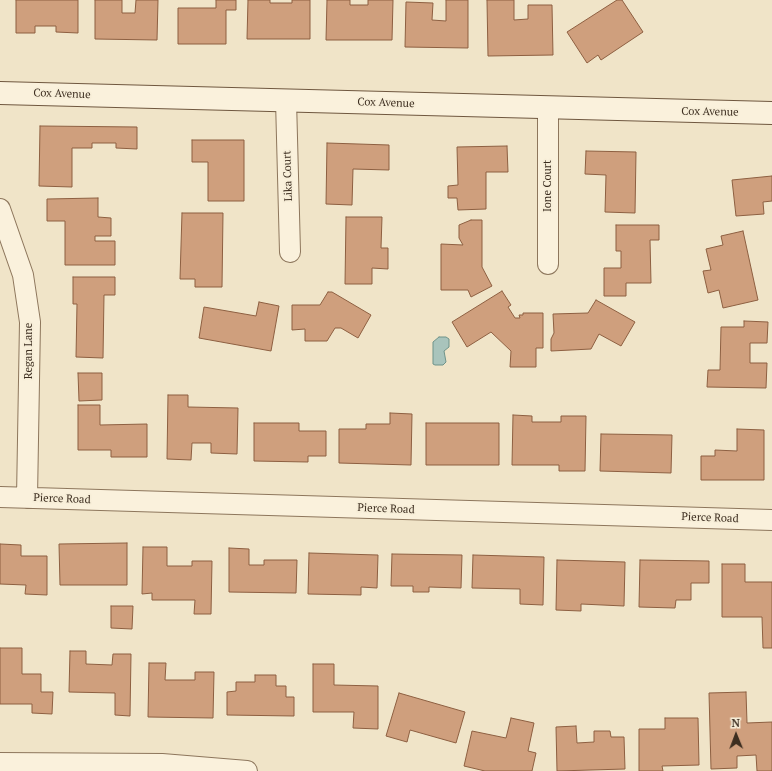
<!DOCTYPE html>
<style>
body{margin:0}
#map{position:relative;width:772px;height:771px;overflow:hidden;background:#f0e4c8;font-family:"PT Serif",serif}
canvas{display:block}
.north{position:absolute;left:716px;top:715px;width:40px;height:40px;-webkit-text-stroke:3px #f7eed8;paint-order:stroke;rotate:359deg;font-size:11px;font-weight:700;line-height:16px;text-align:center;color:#3d2e20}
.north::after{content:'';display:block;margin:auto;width:14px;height:18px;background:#3d2e20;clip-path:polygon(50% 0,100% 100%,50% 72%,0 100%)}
</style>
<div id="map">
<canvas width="772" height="771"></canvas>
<div class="north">N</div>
</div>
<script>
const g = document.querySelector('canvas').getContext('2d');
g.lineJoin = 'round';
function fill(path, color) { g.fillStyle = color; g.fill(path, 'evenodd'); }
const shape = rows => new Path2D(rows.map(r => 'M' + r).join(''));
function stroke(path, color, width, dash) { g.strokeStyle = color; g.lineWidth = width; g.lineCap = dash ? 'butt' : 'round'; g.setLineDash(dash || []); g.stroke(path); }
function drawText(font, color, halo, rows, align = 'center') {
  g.font = font + ' "PT Serif",serif'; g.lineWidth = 3.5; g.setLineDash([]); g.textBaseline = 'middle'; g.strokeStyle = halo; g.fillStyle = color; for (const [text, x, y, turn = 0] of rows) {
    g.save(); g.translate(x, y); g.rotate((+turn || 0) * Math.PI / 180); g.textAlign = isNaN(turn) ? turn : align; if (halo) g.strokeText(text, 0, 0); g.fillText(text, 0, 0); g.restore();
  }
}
const water = shape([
 [439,337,446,337,449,339,449,347,444,351,446,362,443,365,435,365,433,364,433,342,439,337]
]);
const building = shape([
 [16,0,78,0,78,33,56,32,56,26,35,26,35,33,16,33,16,0],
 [95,0,122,0,122,13,135,13,136,0,158,0,157,40,95,39,95,0],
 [216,0,236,0,236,10,226,10,226,44,178,44,178,8,216,8,216,0],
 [248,0,270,0,270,3,292,3,292,0,310,0,310,39,247,39,248,0],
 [327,0,350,0,350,5,368,5,368,0,393,0,392,40,326,40,327,0],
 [446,0,468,0,468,48,405,47,406,2,433,3,432,20,446,21,446,0],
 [487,0,514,0,514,20,528,19,528,5,552,5,553,55,488,56,487,0],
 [617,0,622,0,643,32,601,60,598,55,587,63,567,32,617,0],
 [40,126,137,127,137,149,116,148,116,143,92,143,92,148,72,148,72,187,39,186,40,126],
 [192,140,244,140,244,201,208,201,208,162,192,162,192,140],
 [327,143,389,145,389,170,353,169,352,205,326,204,327,143],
 [507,146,508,172,486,172,486,209,458,210,457,198,448,198,448,186,458,185,457,147,507,146],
 [586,151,636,152,635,213,605,212,606,175,585,174,586,151],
 [772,176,772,201,763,202,764,214,736,216,732,180,772,176],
 [98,198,98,217,111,218,111,236,95,236,95,241,115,241,115,265,65,265,65,221,47,221,47,199,98,198],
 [182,213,223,213,222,287,195,287,195,279,180,279,182,213],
 [346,217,382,217,381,248,388,248,388,269,372,268,372,284,345,284,346,217],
 [471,220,482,220,482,267,492,286,471,297,468,290,441,290,441,244,463,245,459,238,459,225,471,220],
 [616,225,659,225,659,240,650,240,651,283,626,283,626,296,604,296,604,268,621,268,621,251,616,251,616,225],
 [743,231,758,300,723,308,719,290,708,293,703,271,711,270,706,249,723,245,721,236,743,231],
 [73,277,115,277,115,295,104,295,103,358,76,357,77,304,73,304,73,277],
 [502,291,511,305,508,307,515,318,520,318,519,315,523,315,523,313,543,313,543,348,536,348,536,367,510,367,511,351,491,332,467,347,452,322,502,291],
 [328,292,332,292,371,315,358,338,341,328,335,328,327,341,305,341,305,329,292,330,292,305,320,305,328,292],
 [596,300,635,322,621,346,599,334,591,349,551,351,551,339,554,333,553,314,588,313,596,300],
 [259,302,279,306,271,351,199,338,204,307,256,316,259,302],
 [744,321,768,322,767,343,750,343,750,363,767,363,766,388,707,387,708,370,720,370,721,327,744,327,744,321],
 [78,373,102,373,102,400,79,401,78,373],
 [168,395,188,395,188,407,238,408,237,454,211,453,211,443,192,443,191,460,167,459,168,395],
 [78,405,100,405,100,425,147,424,147,457,111,457,111,450,78,450,78,405],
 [390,413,412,414,411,465,339,463,339,429,366,429,366,424,390,424,390,413],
 [513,415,532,416,532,422,561,422,561,416,586,416,585,471,559,471,559,465,512,465,513,415],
 [254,423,299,423,299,431,326,431,326,456,308,456,308,462,254,461,254,423],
 [426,423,499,423,499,465,426,465,426,423],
 [737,429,764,430,764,480,701,480,701,456,715,456,715,450,737,451,737,429],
 [601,434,672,435,671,473,600,471,601,434],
 [127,543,127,585,60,585,59,544,127,543],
 [0,544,21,545,21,556,47,556,47,595,25,594,26,585,0,584,0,544],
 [143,547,167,547,167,566,192,566,192,561,212,561,211,614,194,614,195,600,152,600,152,593,142,594,143,547],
 [229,548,249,549,249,565,264,565,264,560,297,560,296,593,229,592,229,548],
 [309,553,378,555,377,588,361,587,361,595,308,594,309,553],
 [392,554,462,555,461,588,429,587,429,592,413,592,413,586,391,586,392,554],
 [473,555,544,557,543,605,520,604,520,589,472,588,473,555],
 [557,560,625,562,624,606,581,604,581,611,556,610,557,560],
 [640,560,709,561,709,583,691,583,691,600,676,600,675,608,639,607,640,560],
 [722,564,745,564,745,582,772,582,772,648,763,648,762,617,722,617,722,564],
 [111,606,133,606,132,629,111,628,111,606],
 [0,648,22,648,22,674,41,674,41,692,53,692,52,714,32,713,32,704,0,704,0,648],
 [70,651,86,651,86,664,112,665,113,654,131,654,130,716,115,715,115,693,69,692,70,651],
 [149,663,166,663,165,680,195,680,195,672,214,672,213,718,148,717,149,663],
 [313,664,334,664,334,685,378,686,378,729,353,728,354,712,313,712,313,664],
 [255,675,276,675,276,686,286,686,286,697,294,697,294,716,227,715,227,692,236,691,236,682,255,682,255,675],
 [746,692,747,723,772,722,772,771,757,771,756,755,737,756,737,768,711,769,709,693,746,692],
 [399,693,465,712,456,743,410,730,407,742,386,736,399,693],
 [511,718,534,723,528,751,536,753,532,771,485,771,464,766,472,731,506,738,511,718],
 [665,718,698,718,699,765,662,766,663,771,639,771,639,729,665,729,665,718],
 [576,726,577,743,594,742,594,731,610,731,611,737,624,737,625,769,557,771,556,727,576,726]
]);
const street = shape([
 [286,100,290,252],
 [548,107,548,264],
 [0,209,23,275,30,322,27,498],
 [0,497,772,520],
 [0,763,162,764,247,771]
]);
const secondary = shape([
 [0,93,772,113]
]);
const streetNames = [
 ["Cox Avenue",62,94,2],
 ["Cox Avenue",386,103,2],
 ["Cox Avenue",710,112,1],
 ["Lika Court",288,176,-92],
 ["Ione Court",548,186,-90],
 ["Regan Lane",29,351,-90],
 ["Pierce Road",62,499,2],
 ["Pierce Road",386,509,2],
 ["Pierce Road",710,518,2]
];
fill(water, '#a9c4bc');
stroke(water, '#6f938a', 1);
fill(building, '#cf9f7d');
stroke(building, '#8d5f41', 1);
stroke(street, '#8d765c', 22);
stroke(secondary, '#6f573f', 24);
stroke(street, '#faf1dc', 20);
stroke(secondary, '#faf1dc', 22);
drawText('11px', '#3d2e20', '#f7eed8', streetNames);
</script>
